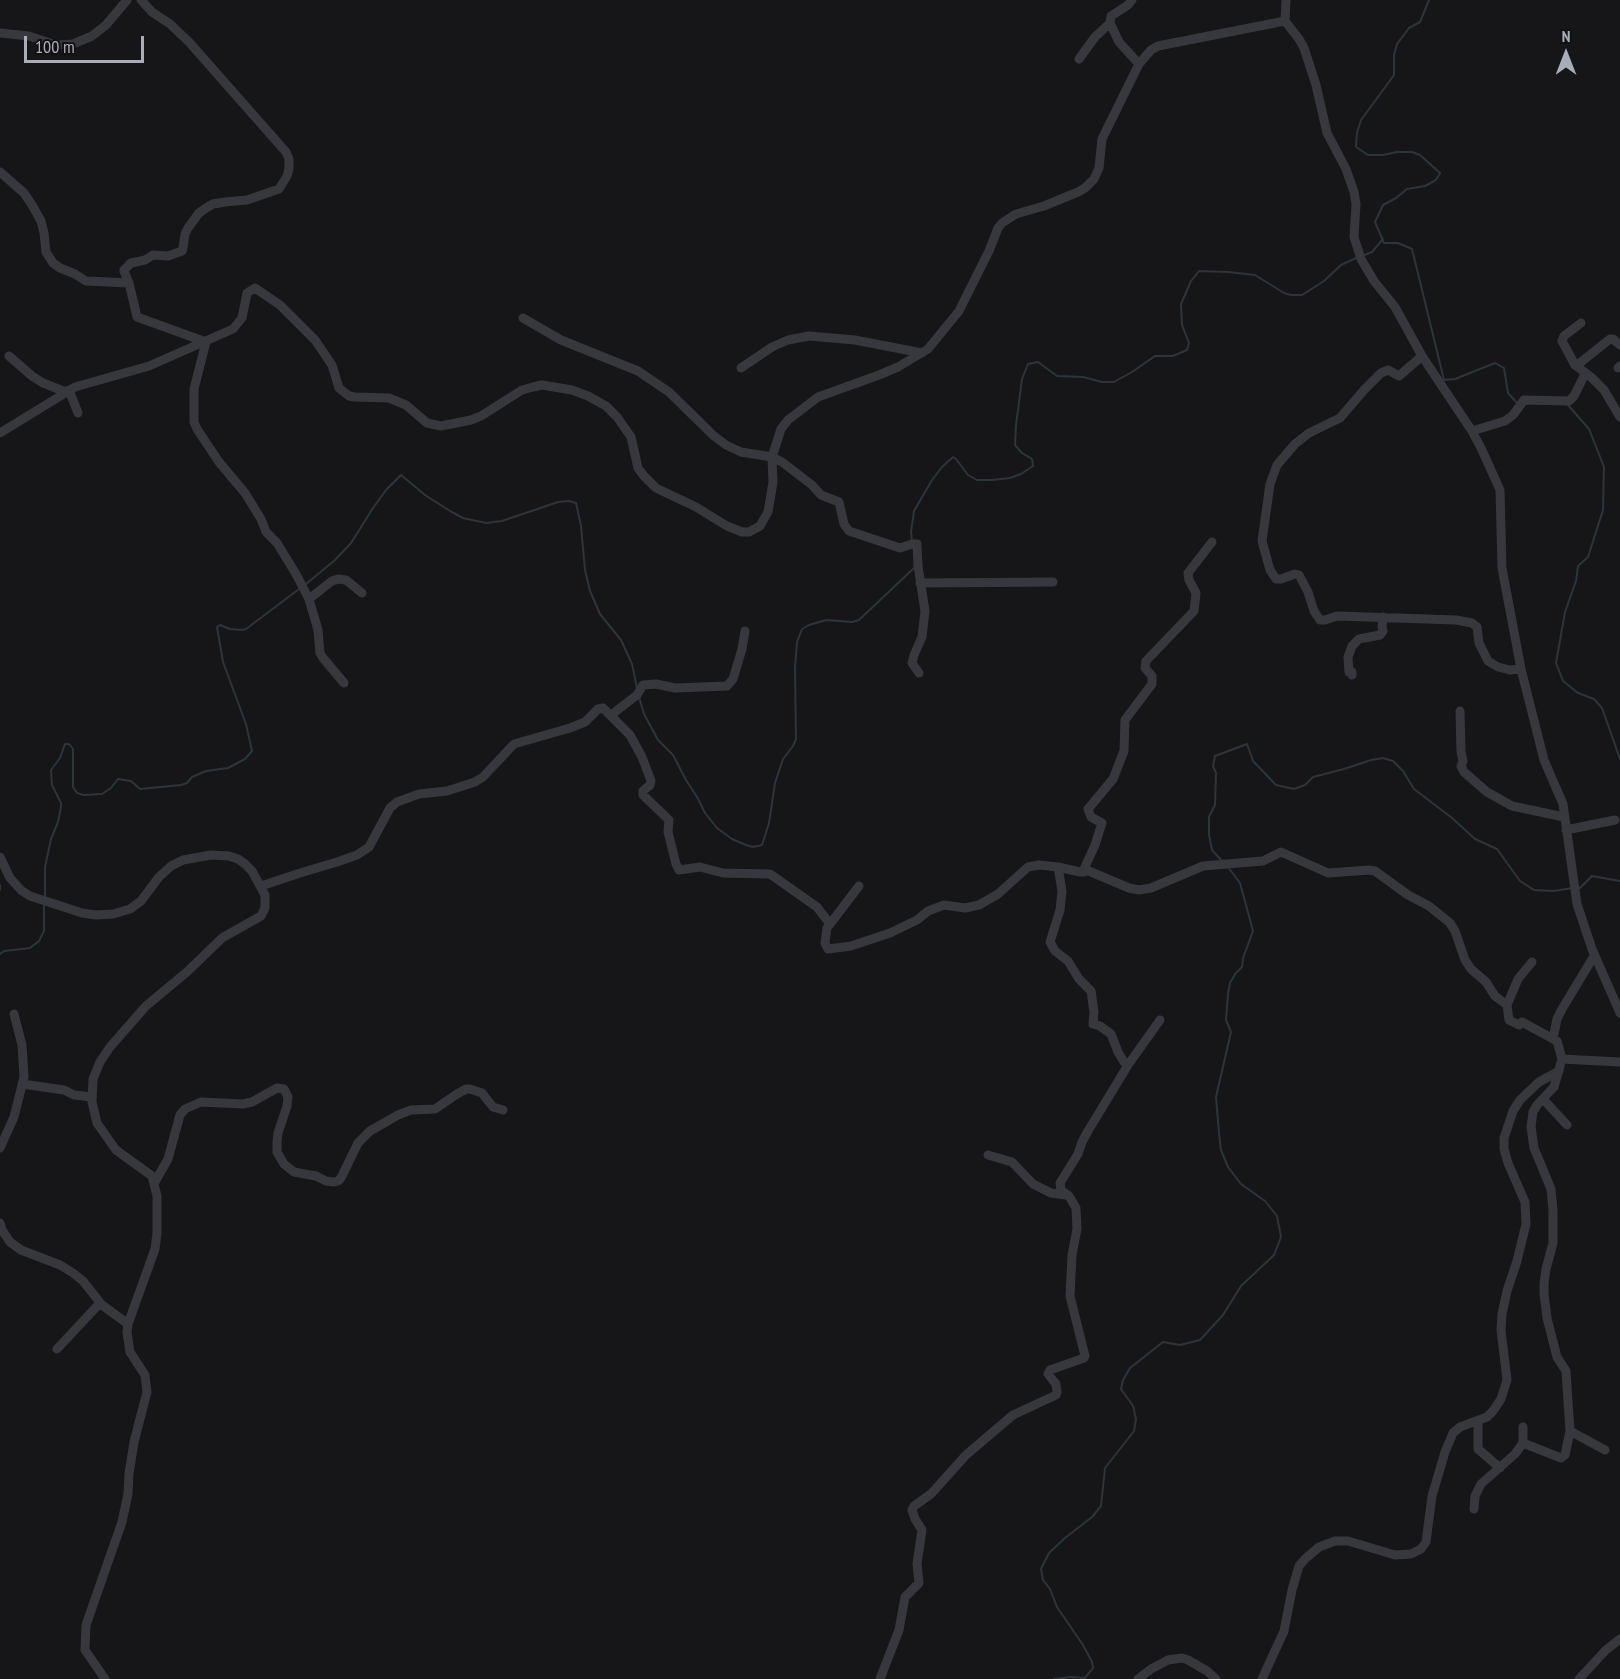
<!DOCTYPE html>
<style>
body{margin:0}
#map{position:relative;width:1620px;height:1679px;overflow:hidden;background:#161618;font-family:"PT Sans Narrow",sans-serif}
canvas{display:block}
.north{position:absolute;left:1536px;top:24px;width:60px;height:60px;-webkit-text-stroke:4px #111113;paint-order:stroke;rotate:0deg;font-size:16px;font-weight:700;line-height:24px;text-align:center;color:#a8adb8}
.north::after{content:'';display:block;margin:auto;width:21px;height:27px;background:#a8adb8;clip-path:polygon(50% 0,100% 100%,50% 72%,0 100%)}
.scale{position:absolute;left:24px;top:36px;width:120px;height:27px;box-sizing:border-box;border:3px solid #a8adb8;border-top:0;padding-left:8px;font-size:18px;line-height:21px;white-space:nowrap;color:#a8adb8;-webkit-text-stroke:4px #111113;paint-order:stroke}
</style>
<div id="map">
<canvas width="1620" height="1679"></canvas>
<div class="north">N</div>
<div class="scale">100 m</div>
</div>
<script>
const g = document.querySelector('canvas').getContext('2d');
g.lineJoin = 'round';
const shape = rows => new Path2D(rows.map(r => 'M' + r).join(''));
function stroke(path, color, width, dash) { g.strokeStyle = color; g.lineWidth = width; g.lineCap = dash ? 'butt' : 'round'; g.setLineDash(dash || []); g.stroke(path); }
const stream = shape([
 [1429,0,1420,22,1409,28,1397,44,1394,55,1394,75,1361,120,1357,133,1356,147,1368,155,1383,155,1397,152,1412,152,1420,155,1440,173,1436,180,1425,186,1407,189,1396,198,1383,205,1375,222,1384,243,1398,243,1412,249,1444,380,1455,379,1495,363,1504,368,1508,393,1518,404],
 [1362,256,1372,252,1383,239],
 [1568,405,1589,429,1604,467,1603,510,1588,557,1578,566,1576,581,1565,612,1556,663,1563,681,1578,693,1594,699,1602,708,1620,759],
 [912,542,911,532,914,511,932,480,942,467,953,457,956,459,968,475,977,480,992,480,1010,478,1021,474,1033,466,1032,459,1022,453,1015,445,1016,425,1022,379,1028,364,1038,362,1057,376,1083,377,1102,382,1114,382,1132,372,1155,356,1173,356,1187,350,1189,343,1182,325,1181,304,1191,281,1199,271,1228,272,1255,275,1284,293,1291,295,1302,295,1324,281,1341,265,1356,258],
 [306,584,335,560,351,543,373,508,386,490,401,475,425,495,450,511,463,518,486,523,502,521,558,502,569,501,576,503,581,526,585,570,590,591,600,614,621,640,632,664,637,688],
 [639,697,644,714,658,740,673,755,686,780,697,797,705,813,717,828,732,839,746,845,753,847,762,845,769,823,775,783,783,759,793,746,796,739,795,668,797,642,802,629,809,625,826,620,852,622,859,620,914,568],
 [1222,861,1212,850,1209,835,1209,817,1215,805,1216,773,1213,766,1215,756,1247,744,1253,761,1276,785,1294,789,1305,785,1313,777,1344,769,1371,760,1383,758,1393,761,1403,771,1414,789,1452,818,1475,839,1497,849,1520,881,1534,890,1554,891,1572,888],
 [0,885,0,890],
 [1578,888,1580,888,1592,876,1620,881],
 [45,897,45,867,51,839,58,822,61,807,61,803,52,785,51,770,60,758,65,744,69,744,73,749,73,787,77,793,84,795,102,794,111,788,118,779,131,781,140,789,181,785,187,783,192,777,206,771,228,768,245,759,252,751,246,724,223,662,217,627,220,625,230,629,242,630,246,629,299,589],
 [0,954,4,951,30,948,39,941,44,931,44,903],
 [1054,1679,1071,1677,1085,1678,1093,1668,1092,1662,1083,1645,1057,1607,1050,1589,1043,1580,1041,1569,1049,1553,1065,1538,1092,1517,1101,1506,1105,1468,1134,1431,1136,1419,1133,1406,1121,1389,1123,1380,1130,1368,1163,1342,1180,1345,1200,1340,1223,1315,1241,1286,1274,1255,1281,1237,1277,1216,1265,1201,1241,1184,1228,1167,1221,1150,1219,1133,1216,1097,1231,1032,1226,1020,1228,994,1230,983,1235,974,1242,967,1243,958,1253,931,1240,883,1228,867]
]);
const street = shape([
 [141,0,152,12,170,24,189,42,286,152,289,159,289,169,287,176,279,189,247,200,225,202,213,204,206,208,199,213,188,228,185,234,183,248,182,251,168,256,153,255,145,260,131,263,124,270,124,271,129,283,137,317,206,342,194,389,194,422,197,429,219,462,245,493,261,519,266,532,277,543,296,574,309,599,318,630,320,653,323,658,344,683],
 [1132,0,1128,5,1111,16,1110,23,1119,42,1139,64],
 [1286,0,1285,21,1299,39,1304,48,1316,85,1327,133,1346,169,1354,192,1356,204,1354,237,1361,259,1374,281,1395,307,1422,356,1472,431,1481,448,1500,490,1502,568,1521,669,1544,760,1563,804,1577,904,1592,949,1620,1013],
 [0,33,29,36,56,45,73,44,92,36,106,25,127,0],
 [1079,59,1095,37,1110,23],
 [0,172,24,193,32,205,41,221,44,233,46,252,53,263,60,268,75,274,86,281,129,283],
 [523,318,561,340,638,371,669,392,714,436,726,445,741,452,772,457,782,462,812,485,821,495,839,502,844,524,849,531,900,548,912,544,917,544,918,566,925,611,922,637,914,655,912,663,919,673],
 [1581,323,1564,336,1562,341,1575,365,1591,377,1604,390,1620,417],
 [9,356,32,376,43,383,66,392],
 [1422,356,1399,376,1388,370,1381,373,1364,390,1340,418,1309,433,1295,444,1277,465,1270,484,1262,541,1270,570,1276,579,1281,579,1295,574,1299,575,1308,592,1314,611,1320,620,1325,620,1337,616,1456,620,1472,623,1477,627,1479,643,1488,661,1498,667,1510,670,1521,669],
 [1576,366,1610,339,1613,339,1620,345],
 [741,368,772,347,788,340,809,336,855,340,922,353],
 [1618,368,1620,366],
 [69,390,78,413],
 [1472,431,1505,421,1513,415,1524,400,1569,401,1574,396,1585,374],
 [0,433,75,387,149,366,233,329,242,318,247,293,255,288,280,305,315,340,332,365,339,388,349,396,355,397,389,398,406,405,427,423,441,426,471,420,481,416,522,390,533,387,542,385,572,390,588,396,606,406,617,417,631,437,638,468,644,476,656,488,696,507,727,526,742,532,749,532,760,526,768,512,773,482,772,457,781,429,788,420,818,397,879,375,898,367,928,349,959,311,989,251,998,228,1002,223,1016,214,1044,206,1078,192,1085,188,1094,179,1099,168,1102,139,1139,64,1151,50,1158,46,1285,21],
 [920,583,1053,582],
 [309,599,332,581,338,579,346,580,362,593],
 [1352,675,1352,672,1349,672,1348,657,1352,646,1359,639,1380,635,1383,631,1382,627,1383,617],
 [1460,711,1461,752,1463,761,1461,766,1464,772,1487,792,1512,806,1564,817],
 [611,715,637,695,643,685,656,684,675,688,727,686,733,679,742,649,745,631],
 [1566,830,1615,820],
 [0,857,10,878,22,891,30,896,82,913,96,915,113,914,130,909,141,901,159,877,171,866,183,860,211,855,229,856,238,859,245,864,252,871,265,895,265,908,261,916,222,938,188,971,146,1006,110,1047,100,1062,93,1079,92,1102,97,1123,116,1150,152,1176,157,1196,157,1233,155,1249,128,1324,127,1333,130,1352,145,1375,147,1392,134,1442,129,1474,128,1494,122,1522,86,1625,85,1650,105,1679],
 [1084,869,1095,845,1102,823,1091,817,1088,809,1113,779,1124,751,1125,720,1152,684,1152,676,1145,668,1146,661,1194,611,1196,593,1189,580,1188,573,1212,542],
 [261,886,300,873,337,862,357,855,369,847,390,808,397,802,419,794,447,791,475,782,483,777,514,744,570,728,585,722,598,709,603,708,630,735,642,757,651,781,650,785,643,791,643,795,669,820,668,832,676,864,679,870,700,867,723,873,770,874,817,907,830,924],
 [859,886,827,928,825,943,828,949,851,946,890,933,917,920,928,911,944,905,965,908,979,905,998,894,1028,867,1039,865,1058,867,1080,872,1084,872,1084,869,1129,888,1139,890,1151,888,1203,866,1263,861,1281,852,1328,873,1369,870,1375,871,1408,895,1429,906,1450,923,1455,931,1465,960,1471,969,1486,982,1495,996,1507,1005,1509,1020,1519,1025,1522,1022,1557,1041,1562,1059,1554,1087,1537,1105,1533,1112,1531,1127,1534,1148,1551,1189,1553,1210,1553,1243,1546,1269,1544,1284,1544,1294,1547,1318,1557,1357,1566,1371,1570,1431,1565,1455,1561,1458,1523,1443,1515,1454,1481,1484,1475,1496,1474,1509],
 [1507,1005,1518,979,1532,962],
 [1553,1039,1557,1019,1562,1009,1594,956],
 [1562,1059,1620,1062],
 [1128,1065,1160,1020],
 [22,1084,64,1090,74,1095,92,1097],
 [1543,1099,1567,1125],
 [0,1148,14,1117,24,1077,22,1045,14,1014],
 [988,1155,1012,1162,1033,1184,1051,1193,1066,1195],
 [155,1182,168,1159,180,1115,185,1109,201,1102,243,1104,252,1102,277,1088,284,1089,288,1097,287,1106,278,1133,277,1141,277,1152,281,1159,284,1164,294,1172,316,1176,326,1181,334,1182,338,1181,341,1178,358,1143,370,1131,398,1115,411,1110,435,1109,457,1094,466,1089,470,1089,482,1093,493,1107,503,1110],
 [0,1223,2,1230,10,1242,21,1250,60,1265,73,1273,83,1281,102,1305,128,1324],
 [57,1349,100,1303],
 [1478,1421,1478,1449,1500,1468],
 [1570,1431,1605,1450],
 [1523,1443,1523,1427],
 [880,1679,899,1630,905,1597,919,1583,917,1564,922,1530,915,1519,912,1510,914,1506,931,1494,966,1455,1013,1415,1056,1395,1057,1392,1056,1384,1048,1374,1050,1370,1084,1358,1085,1356,1070,1296,1072,1255,1077,1229,1076,1208,1069,1196,1061,1190,1060,1183,1078,1154,1082,1142,1088,1131,1128,1065,1124,1062,1118,1052,1111,1034,1100,1026,1093,1024,1094,1012,1091,991,1079,979,1068,961,1055,951,1050,942,1060,910,1062,891,1058,867],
 [1138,1679,1151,1669,1168,1660,1182,1658,1188,1660,1207,1671,1216,1679],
 [1262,1679,1284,1631,1292,1590,1299,1566,1305,1559,1319,1547,1335,1541,1348,1541,1395,1555,1411,1554,1421,1549,1426,1542,1432,1496,1445,1452,1453,1433,1460,1427,1487,1417,1493,1411,1501,1399,1507,1380,1501,1330,1502,1314,1507,1291,1517,1261,1526,1224,1525,1202,1508,1163,1504,1149,1504,1138,1513,1111,1520,1100,1539,1082,1559,1071],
 [1579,1679,1606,1650,1620,1639]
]);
stroke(stream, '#2c353c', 2);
stroke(street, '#37383d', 9);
</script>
